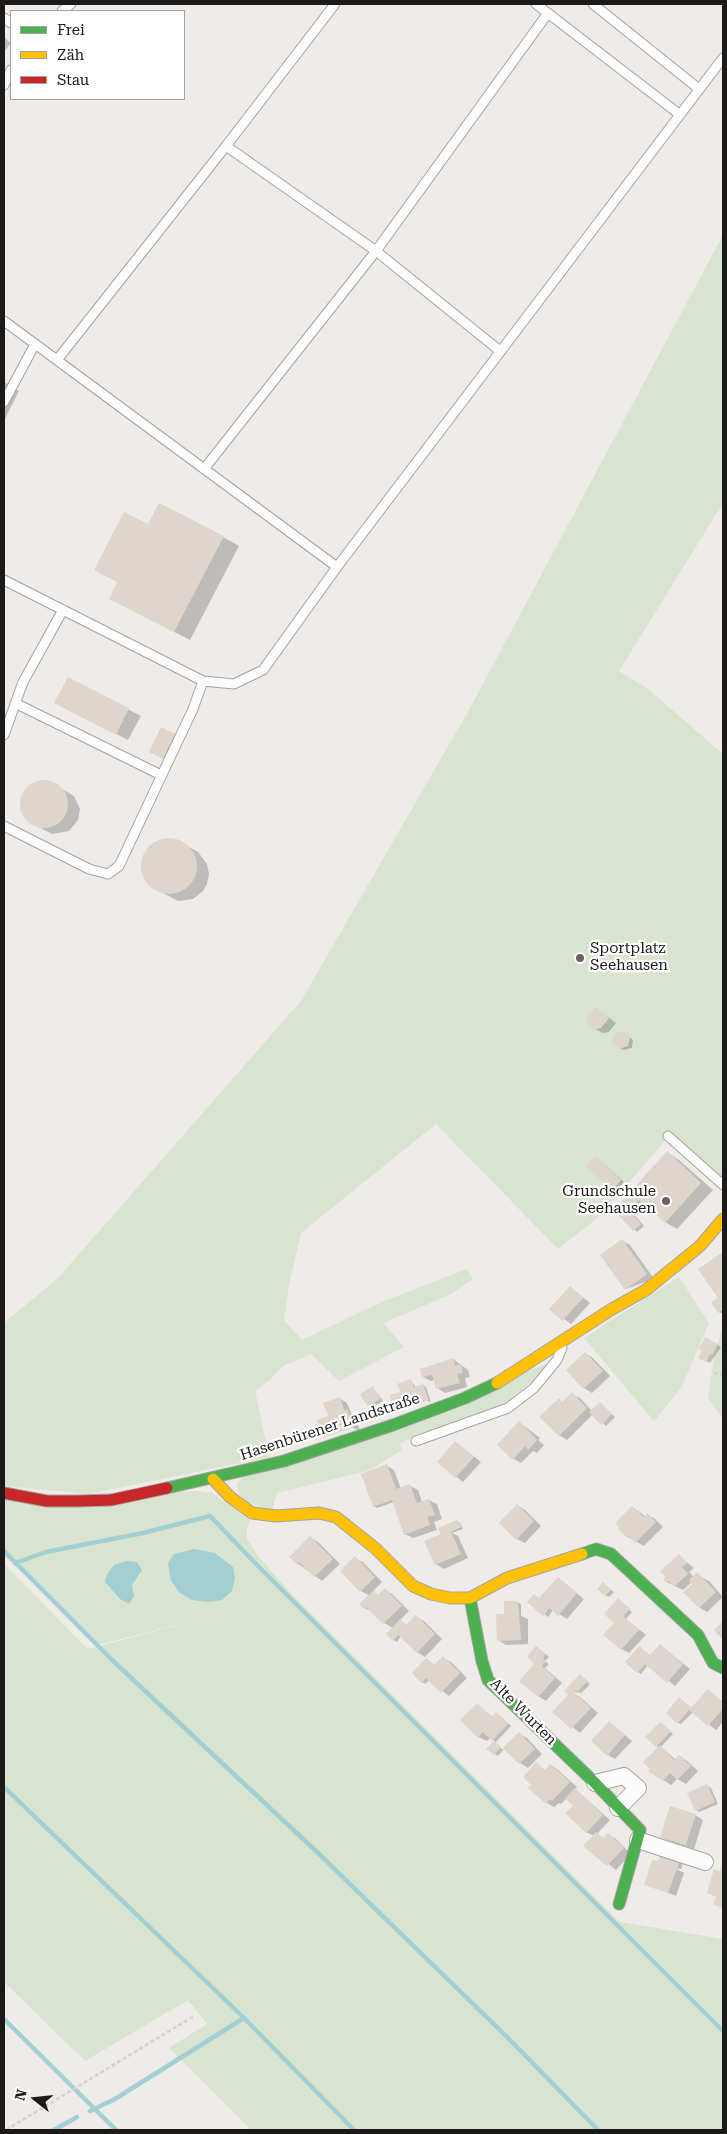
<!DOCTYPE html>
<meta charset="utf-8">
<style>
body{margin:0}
#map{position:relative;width:727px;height:2134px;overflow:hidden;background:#eeebe8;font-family:"Roboto Serif",serif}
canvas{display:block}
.frame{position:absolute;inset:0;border:5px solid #1c1a18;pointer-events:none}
.legend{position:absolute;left:10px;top:10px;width:175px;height:90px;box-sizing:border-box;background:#fff;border:1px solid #a4a3a3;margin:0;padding:6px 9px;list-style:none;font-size:15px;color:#1c1a18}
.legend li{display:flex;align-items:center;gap:10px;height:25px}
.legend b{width:25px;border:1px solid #a4a3a3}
.north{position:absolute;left:10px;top:2074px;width:50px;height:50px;-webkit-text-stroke:4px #fff;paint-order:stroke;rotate:286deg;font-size:14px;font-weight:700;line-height:20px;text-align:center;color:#1c1a18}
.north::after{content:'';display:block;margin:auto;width:18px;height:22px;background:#1c1a18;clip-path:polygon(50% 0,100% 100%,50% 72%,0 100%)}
</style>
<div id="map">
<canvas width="727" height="2134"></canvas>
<div class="frame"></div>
<ul class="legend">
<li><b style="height:6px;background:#4caf50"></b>Frei</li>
<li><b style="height:6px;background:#ffc107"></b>Zäh</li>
<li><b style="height:6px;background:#c62828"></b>Stau</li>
</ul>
<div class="north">N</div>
</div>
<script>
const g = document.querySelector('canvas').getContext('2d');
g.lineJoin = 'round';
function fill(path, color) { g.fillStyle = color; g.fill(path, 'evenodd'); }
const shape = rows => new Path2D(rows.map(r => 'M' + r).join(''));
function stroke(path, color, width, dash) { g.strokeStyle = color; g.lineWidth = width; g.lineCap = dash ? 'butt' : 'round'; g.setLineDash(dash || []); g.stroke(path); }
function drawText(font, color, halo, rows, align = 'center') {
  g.font = font + ' "Roboto Serif",serif'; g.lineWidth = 4.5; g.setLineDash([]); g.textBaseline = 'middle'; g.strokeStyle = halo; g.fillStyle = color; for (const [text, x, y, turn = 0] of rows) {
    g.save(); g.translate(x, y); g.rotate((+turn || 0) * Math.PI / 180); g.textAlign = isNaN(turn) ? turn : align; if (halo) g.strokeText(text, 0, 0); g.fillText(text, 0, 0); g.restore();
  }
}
const green = shape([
 [723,235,723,503,619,671,648,689,723,754,723,1187,668,1137,600,1216,558,1249,436,1124,301,1233,289,1285,284,1320,302,1340,384,1301,467,1269,473,1279,449,1295,383,1323,404,1347,339,1381,311,1354,283,1366,270,1380,255,1391,269,1457,89,1494,4,1486,4,1323,57,1279,301,1001,469,710],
 [679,1277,709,1323,681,1388,654,1421,584,1338],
 [723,1326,723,1419,708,1398,714,1357],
 [547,1364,532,1381,506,1403,456,1423,419,1433,400,1444,402,1450,370,1470,277,1493,272,1511,241,1500,237,1485,243,1477],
 [198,1491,212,1493,250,1520,247,1529,247,1539,258,1556,289,1591,620,1922,723,1939,723,2130,251,2130,169,2048,207,2024,188,2000,85,2061,4,1982,4,1564,88,1649,208,1617,97,1645,4,1555,4,1499]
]);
const water = shape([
 [194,1549,215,1553,233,1567,235,1578,232,1591,222,1600,207,1602,192,1600,180,1593,171,1581,168,1563,174,1554],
 [126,1561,137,1562,142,1570,132,1585,134,1596,129,1604,120,1599,105,1582,107,1574,114,1565]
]);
const shadow = shape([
 [4,37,11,43,4,52],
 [4,382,19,391,4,421],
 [148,526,223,537,239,546,190,640,110,599],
 [68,678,141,716,128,740,68,710],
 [162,729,182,740,171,763,158,756],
 [41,781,52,783,74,796,80,809,78,820,69,831,52,834,31,823,24,815,21,805,25,791,34,783],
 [168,839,177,840,198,852,207,864,209,874,207,884,203,891,193,899,178,901,150,886,145,880,141,868,146,851,155,843],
 [596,1008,616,1023,609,1032,603,1033,595,1029],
 [627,1035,633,1040,632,1048,624,1050,620,1048],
 [668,1153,679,1160,713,1190,677,1229,665,1222,642,1201,632,1212,644,1226,637,1232,616,1210],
 [599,1160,624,1182,616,1191,613,1189],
 [622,1241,630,1245,654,1279,626,1289],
 [723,1253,723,1314,719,1312,720,1298,700,1270],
 [570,1287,590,1303,571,1324,551,1309],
 [706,1339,721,1347,710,1363,700,1358],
 [585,1353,593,1358,610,1376,592,1393,584,1388],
 [453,1359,468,1370,470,1377,465,1378,467,1387,445,1393,437,1388,435,1380,431,1381,423,1377],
 [411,1381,416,1387,423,1385,426,1387,431,1402,402,1392],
 [373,1388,383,1401,372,1408,369,1406],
 [572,1394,580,1398,592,1411,600,1403,615,1417,606,1426,593,1414,567,1440,559,1435,559,1400,564,1403],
 [339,1398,347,1403,351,1413,355,1415,360,1431,329,1417],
 [519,1422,540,1438,538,1440,544,1445,537,1453,533,1451,521,1463,514,1459],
 [455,1442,481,1462,463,1482,438,1462],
 [387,1466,394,1470,401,1489,410,1486,418,1490,422,1502,429,1500,437,1504,442,1519,434,1522,437,1530,413,1538,405,1534,394,1502,377,1508,374,1506],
 [517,1505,525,1510,541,1526,525,1543,517,1539],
 [633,1507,646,1517,648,1515,655,1519,663,1527,644,1546,628,1537],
 [457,1521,460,1523,463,1529,452,1533,458,1536,468,1558,444,1569,436,1564,442,1535],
 [310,1537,318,1542,340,1564,322,1581,297,1563],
 [679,1556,694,1568,689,1572,694,1577,701,1577,709,1581,723,1597,707,1612,699,1607,694,1584,692,1582,683,1590,665,1581],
 [355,1558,363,1562,382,1582,373,1591,379,1596,385,1590,392,1594,409,1611,400,1620,407,1626,416,1617,424,1621,442,1639,425,1657,417,1652,401,1636,397,1642,393,1640,393,1628,384,1623,370,1608,368,1610,365,1608,370,1596,361,1591,342,1571],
 [558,1578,584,1599,567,1619,553,1610,548,1617,529,1602,540,1599],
 [603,1584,614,1592,609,1597,605,1595],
 [517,1602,521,1604,521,1616,528,1619,528,1644,506,1645,498,1640,508,1615],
 [621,1602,632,1612,626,1619,646,1635,629,1653,622,1649,616,1622],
 [660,1645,690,1669,675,1686,648,1665,641,1674,638,1672],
 [537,1647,549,1657,545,1661,549,1664,545,1668,562,1683,546,1701,538,1696],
 [443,1658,451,1662,467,1678,449,1696,429,1680,425,1684,422,1682,427,1659,435,1666],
 [580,1675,590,1684,581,1693,571,1691,580,1697,598,1713,580,1733,554,1712,570,1695,565,1691],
 [708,1691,723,1702,723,1722,716,1730,693,1712,681,1724,678,1723,683,1701,692,1709],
 [477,1705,493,1717,497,1714,500,1716,511,1726,495,1743,503,1750,519,1734,527,1738,542,1754,528,1768,520,1763,505,1748,498,1756,495,1754,488,1749,495,1741,490,1738,487,1741,479,1737],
 [610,1723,632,1741,615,1759,608,1755],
 [661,1723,673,1734,661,1747,676,1760,680,1756,687,1761,698,1771,686,1784,677,1779,671,1785,663,1780,659,1748,657,1746],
 [551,1765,558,1770,577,1787,575,1789,610,1820,597,1834,604,1839,608,1834,616,1839,631,1854,616,1870,594,1852,594,1836,586,1832,574,1805,567,1798,561,1804,559,1803,554,1807,547,1803,546,1771],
 [707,1786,711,1788,718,1804,699,1812,696,1810],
 [695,1815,703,1820,694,1849,670,1841,662,1837],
 [661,1855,683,1863,681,1869,675,1868,684,1873,676,1896,646,1884,664,1865]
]);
const stream = shape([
 [4,1551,111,1659,317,1852,508,2038,598,2130],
 [15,1563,46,1552,143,1533,210,1516,257,1565,723,2031],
 [4,1787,244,2018],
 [4,2019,116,2130],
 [90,2111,115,2099,244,2018,354,2130],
 [54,2130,77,2117]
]);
const building = shape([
 [159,503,224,536,174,632,109,599,117,582,94,570,124,512,148,524],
 [68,677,129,708,116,735,54,703],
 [161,727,175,734,163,759,149,752],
 '20 804a24 24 0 1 1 48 0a24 24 0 1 1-48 0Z',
 '141 866a28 28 0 1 1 56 0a28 28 0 1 1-56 0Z',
 [596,1007,609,1018,601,1028,594,1030,587,1023,588,1016],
 [623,1031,630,1037,628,1046,619,1049,612,1043,614,1034],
 [667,1151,701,1183,665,1223,639,1200,629,1210,641,1224,633,1231,614,1210],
 [595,1156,621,1180,612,1190,586,1166],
 [622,1239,647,1274,625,1290,600,1255],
 [723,1252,723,1309,718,1313,711,1302,718,1298,698,1269],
 [570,1286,583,1298,562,1321,549,1309],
 [705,1337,718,1344,712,1355,710,1354,706,1362,698,1358,702,1350,699,1349],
 [585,1352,603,1371,583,1389,566,1370],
 [453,1358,455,1366,461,1364,463,1373,457,1374,460,1383,436,1389,432,1375,422,1377,420,1369],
 [411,1379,414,1387,423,1384,429,1400,395,1412,390,1395,400,1392,397,1384],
 [373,1386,380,1399,368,1407,360,1394],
 [572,1392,587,1408,559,1436,539,1417,559,1398,562,1402],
 [340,1397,344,1410,347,1409,353,1427,323,1438,317,1420,328,1416,323,1403],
 [600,1402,612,1414,601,1425,589,1412],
 [519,1421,537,1440,528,1450,525,1446,513,1460,497,1445],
 [455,1441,474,1457,455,1478,437,1462],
 [387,1464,396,1489,410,1484,417,1503,429,1499,435,1515,427,1517,430,1525,404,1535,392,1500,373,1507,361,1474],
 [517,1504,534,1521,516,1540,499,1523],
 [632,1506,644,1517,647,1513,656,1522,635,1543,629,1536,627,1538,618,1529,619,1527,615,1523],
 [457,1520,461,1527,451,1532,461,1554,435,1565,424,1541,441,1534,438,1528],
 [310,1536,333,1559,314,1577,299,1562,297,1564,289,1557],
 [679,1554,687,1563,682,1567,688,1574,674,1587,670,1582,664,1581,665,1576,660,1571],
 [355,1556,375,1577,360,1592,340,1571],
 [697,1572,716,1592,699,1608,683,1592,692,1584,689,1580],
 [558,1577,577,1593,558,1616,549,1608,543,1616,527,1602,534,1594,539,1598],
 [603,1582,611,1590,605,1596,597,1589],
 [385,1588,402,1606,383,1624,366,1607,364,1609,359,1604,374,1590,378,1595],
 [618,1598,630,1609,623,1616,639,1630,621,1650,603,1635,614,1623,604,1614],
 [504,1601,518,1601,521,1640,497,1641,496,1614,504,1614],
 [416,1615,435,1634,417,1653,398,1635,392,1641,386,1634,400,1619,406,1625],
 [723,1621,723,1640,714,1630],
 [660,1644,683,1664,667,1683,645,1664,637,1673,625,1662,639,1646,650,1655],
 [536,1646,546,1654,543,1658,546,1661,542,1666,555,1678,538,1697,519,1681,534,1664,527,1657],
 [443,1656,460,1673,441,1693,426,1678,421,1683,412,1673,426,1658,434,1665],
 [580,1674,588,1681,577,1692,576,1690,574,1692,591,1708,571,1729,552,1712,568,1695,564,1691],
 [708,1689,723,1703,723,1709,708,1726,689,1710,677,1724,666,1713,679,1697,691,1708],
 [477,1703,492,1717,496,1712,508,1724,492,1741,483,1732,478,1738,460,1720],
 [609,1721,625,1735,607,1756,591,1741],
 [660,1722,671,1731,656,1747,645,1737],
 [519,1732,535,1749,519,1764,503,1748],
 [494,1741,501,1747,494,1755,486,1749],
 [660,1745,674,1760,679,1755,691,1766,677,1780,670,1773,663,1781,648,1771,650,1769,643,1762],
 [536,1762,545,1770,550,1764,570,1782,552,1801,550,1799,546,1804,528,1788,531,1785,523,1777],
 [707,1784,715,1802,695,1811,687,1793],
 [575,1788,603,1815,586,1833,565,1813,573,1806,565,1798],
 [670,1806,696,1814,686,1845,660,1837],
 [596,1832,603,1838,608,1833,624,1848,607,1866,583,1846],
 [661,1853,680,1860,668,1893,644,1885,652,1860,658,1861],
 [723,1860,723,1908,713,1905,716,1897,707,1893,714,1869,720,1871]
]);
const path = shape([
 [714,1373,723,1375],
 [6,2130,194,2016]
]);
const lane = shape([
 [335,4,226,146,376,251,500,351],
 [536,4,679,114],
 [593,4,699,89],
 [62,11,71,4],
 [4,18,11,23],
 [4,85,11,70],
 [4,321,337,567],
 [57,360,226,146],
 [4,402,35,344],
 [204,469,376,251,548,13],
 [4,580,203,681,234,684,263,670,337,567,723,58],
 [15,703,161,775],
 [4,735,23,682,63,610],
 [4,826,89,869,108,874,119,866,193,709,203,681],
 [668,1136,723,1185],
 [416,1441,508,1408,534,1388,557,1360,562,1348]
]);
const street = shape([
 [595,1783,624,1776,638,1788,618,1808],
 [638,1840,705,1862]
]);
const fast = shape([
 [167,1488,284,1461,393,1425,465,1398,497,1383],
 [582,1554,596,1549,611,1554,698,1635,713,1663,723,1668],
 [470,1598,482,1661,488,1680,595,1783,640,1830,619,1904]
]);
const slow = shape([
 [497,1383,612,1309,646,1290,700,1246,723,1219],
 [213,1479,230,1497,252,1513,276,1516,319,1513,336,1517,375,1548,413,1586,431,1594,450,1598,470,1598,507,1578,582,1554]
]);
const jam = shape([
 [4,1493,47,1501,78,1501,111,1500,167,1488]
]);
const markers = [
 [580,958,5,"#666361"],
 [666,1201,5,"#666361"]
];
const poiNames = [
 ["Sportplatz",590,949],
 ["Seehausen",590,966],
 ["Grundschule",656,1192,"right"],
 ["Seehausen",656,1209,"right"]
];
const streetNames = [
 ["Hasenbürener Landstraße",330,1427,-18],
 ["Alte Wurten",523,1712,45]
];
fill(green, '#d8e4d0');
fill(water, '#a2cfd4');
fill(shadow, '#0003');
stroke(stream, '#a2cfd4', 4.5);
fill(building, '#ded5cc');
stroke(lane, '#a5a3a0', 11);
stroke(street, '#a5a3a0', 18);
stroke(fast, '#a5a3a0', 13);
stroke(slow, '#a5a3a0', 13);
stroke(jam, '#a5a3a0', 13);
stroke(path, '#d3d2d0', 2.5, [4, 2.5]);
stroke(lane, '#fcfcfc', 9);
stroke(street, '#fcfcfc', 16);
stroke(fast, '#4caf50', 11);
stroke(slow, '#ffc107', 11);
stroke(jam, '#c62828', 11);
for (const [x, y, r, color] of markers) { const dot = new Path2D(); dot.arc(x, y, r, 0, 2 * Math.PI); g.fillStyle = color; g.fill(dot); stroke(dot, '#fff', 2); }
drawText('15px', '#1c1a18', '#fff', poiNames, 'left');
drawText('15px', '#1c1a18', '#fff', streetNames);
</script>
